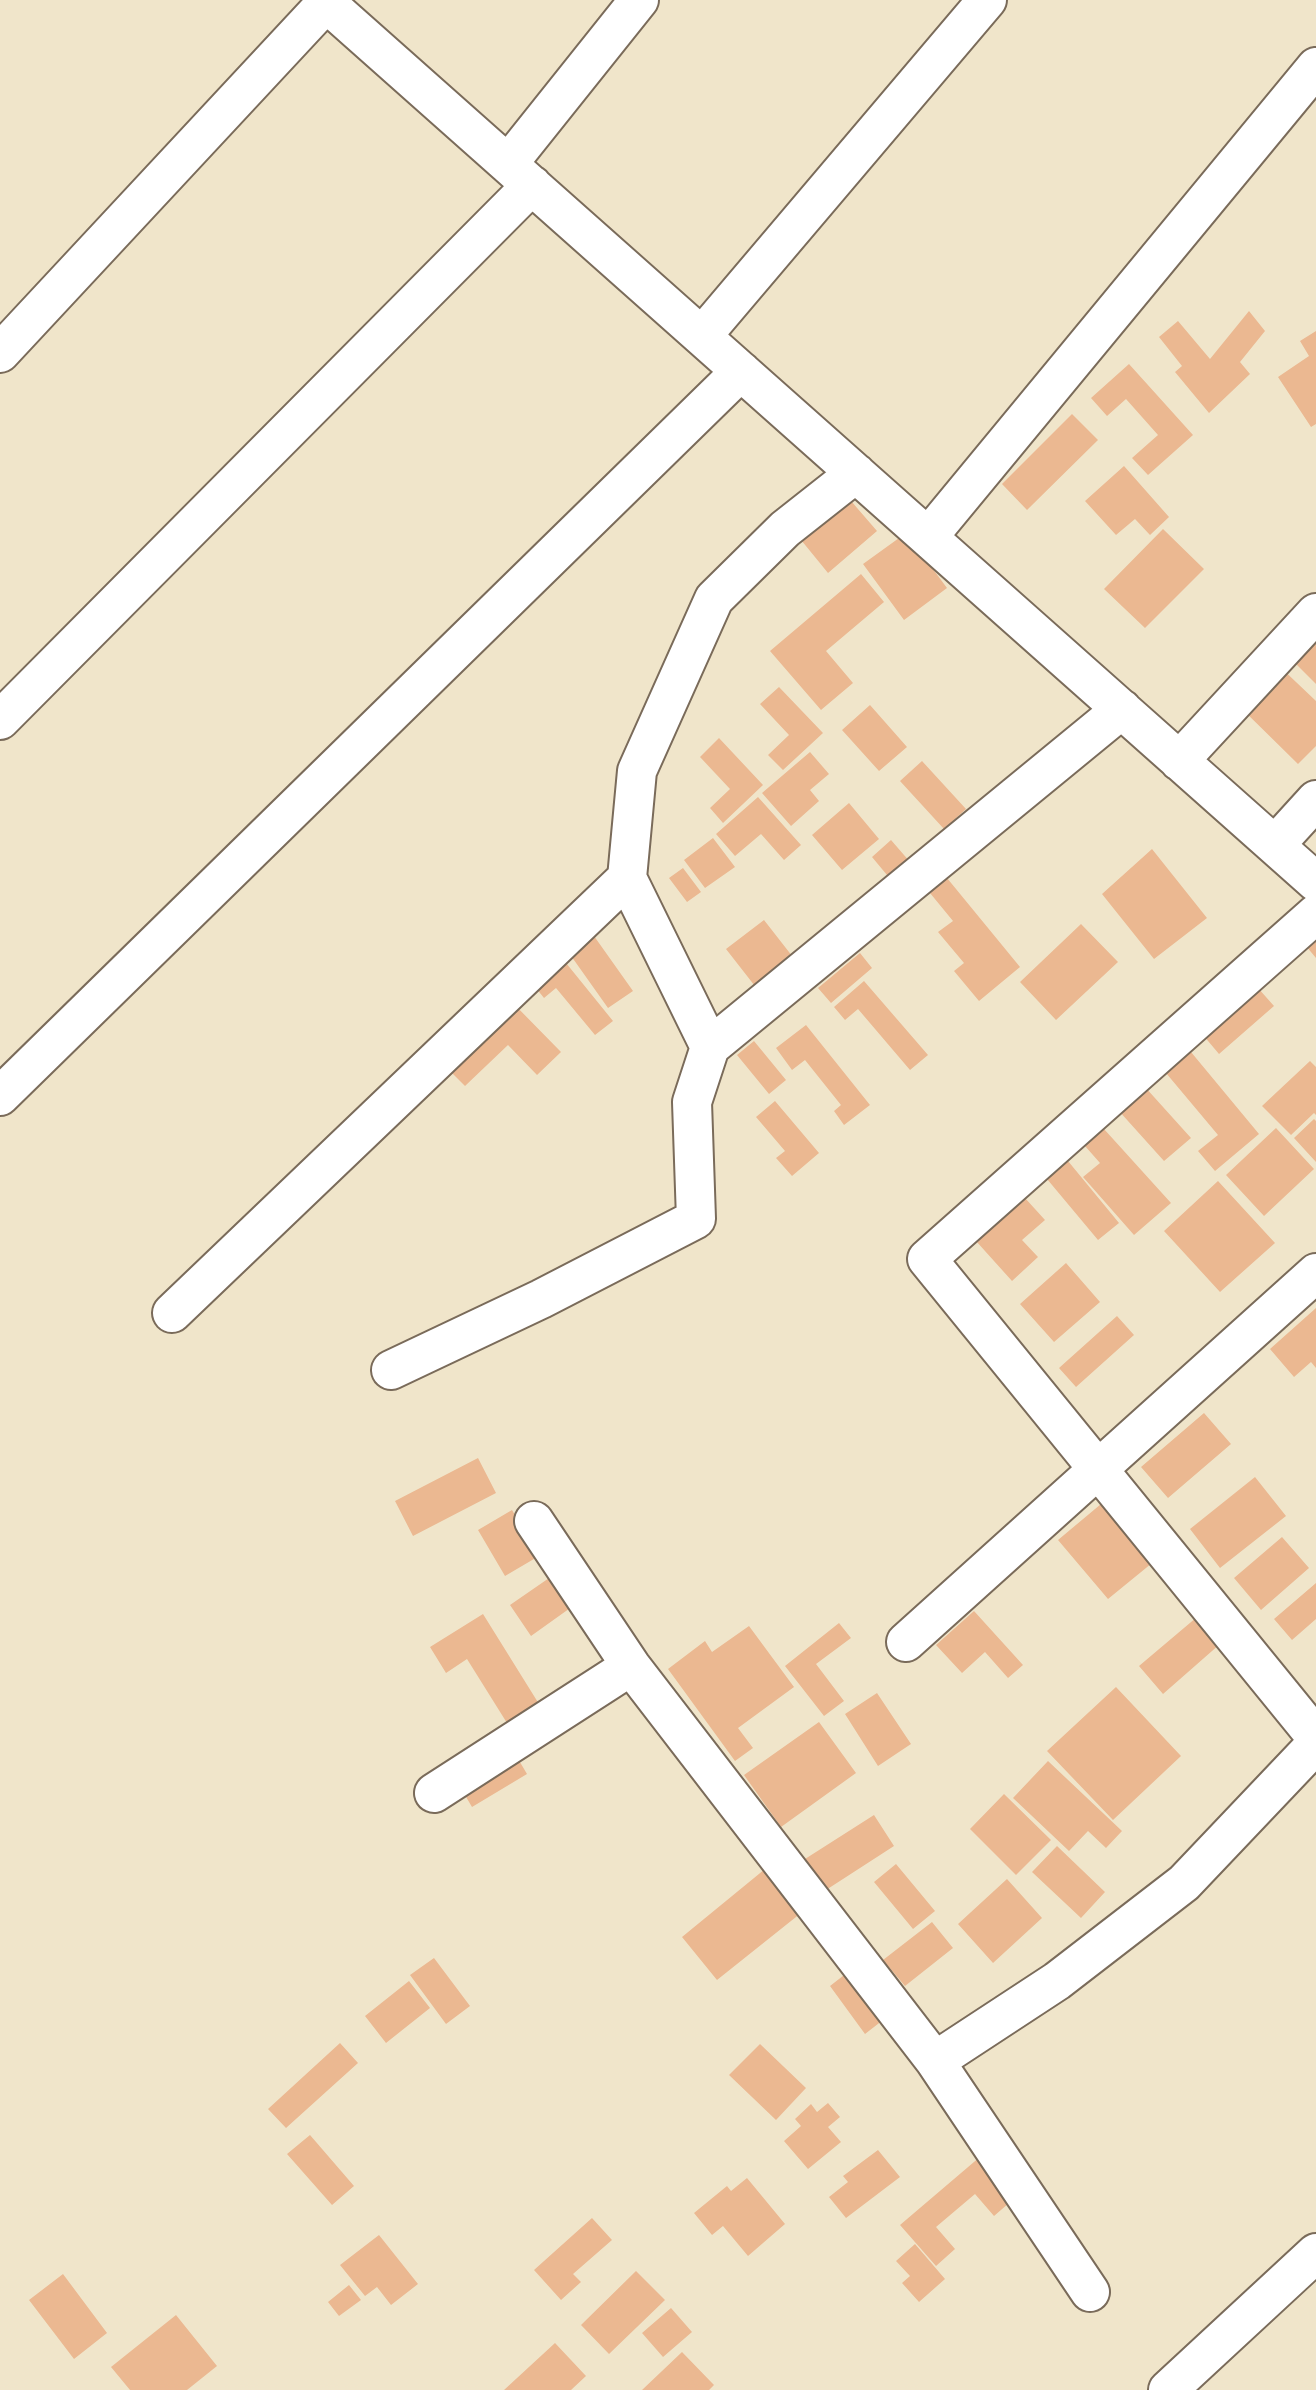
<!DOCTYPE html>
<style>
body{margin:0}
canvas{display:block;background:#f0e5ca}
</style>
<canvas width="1316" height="2390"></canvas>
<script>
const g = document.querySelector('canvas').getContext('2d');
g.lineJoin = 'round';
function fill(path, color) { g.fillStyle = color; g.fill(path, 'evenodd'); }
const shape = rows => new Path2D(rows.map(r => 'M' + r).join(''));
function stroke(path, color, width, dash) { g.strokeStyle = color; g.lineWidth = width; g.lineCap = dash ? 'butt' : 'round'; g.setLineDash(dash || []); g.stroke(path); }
const building = shape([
 [1249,311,1265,331,1240,362,1250,374,1209,413,1175,372,1182,366,1159,337,1178,321,1210,359],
 [1316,331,1316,424,1311,427,1278,377,1309,356,1300,341],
 [1129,364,1193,435,1148,475,1132,458,1158,435,1126,399,1107,416,1091,398],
 [1072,414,1098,440,1027,510,1002,484],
 [1124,466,1169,517,1150,535,1135,519,1116,535,1085,501],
 [845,494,877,531,828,573,797,535],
 [1163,529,1204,569,1145,628,1104,589],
 [906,533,947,588,904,620,863,564],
 [861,574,884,602,826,651,853,683,821,710,770,651],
 [1316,621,1316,684,1285,653],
 [1276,663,1316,701,1316,746,1298,764,1236,703],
 [779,687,823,733,783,770,768,755,789,735,760,704],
 [870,705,907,747,879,771,842,730],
 [719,738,763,785,723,823,710,808,730,789,700,757],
 [810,752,829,774,810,790,819,801,791,826,762,793],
 [922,761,966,809,944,829,900,781],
 [758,797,801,845,784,860,761,834,735,856,716,834],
 [849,803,879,839,842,870,812,835],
 [713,838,735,867,705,888,684,860],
 [891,840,917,870,897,887,872,857],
 [1152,849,1207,918,1154,959,1102,894],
 [683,868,701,892,687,902,669,878],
 [947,878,1020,967,979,1001,954,971,964,963,938,932,953,921,930,893],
 [764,920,796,961,758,990,726,949],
 [1081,924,1118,962,1056,1020,1020,982],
 [594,936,633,991,608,1008,569,953],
 [1316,937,1316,958,1306,946],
 [860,953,872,968,831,1003,818,988],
 [562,958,613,1021,595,1035,556,988,544,998,532,983],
 [864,981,928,1055,910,1070,858,1009,845,1020,834,1007],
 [1258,988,1274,1006,1219,1054,1203,1035],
 [511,1001,561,1052,537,1075,508,1045,465,1086,444,1065],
 [806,1025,870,1105,844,1125,834,1111,841,1105,805,1060,792,1070,776,1048],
 [754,1041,786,1080,769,1094,737,1055],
 [1191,1052,1259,1134,1215,1171,1198,1151,1218,1135,1166,1073],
 [1310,1061,1316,1067,1316,1115,1314,1113,1291,1135,1262,1106],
 [1145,1087,1191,1138,1164,1161,1119,1111],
 [775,1101,819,1153,792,1176,776,1158,785,1151,756,1117],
 [1314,1119,1316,1121,1316,1162,1294,1138],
 [1276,1128,1314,1169,1264,1216,1226,1175],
 [1104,1129,1171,1203,1134,1235,1083,1177,1100,1163,1085,1146],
 [1068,1161,1119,1223,1098,1240,1047,1179],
 [1218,1181,1275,1243,1220,1292,1164,1231],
 [1025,1198,1045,1220,1022,1240,1038,1257,1012,1281,976,1241],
 [1066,1263,1100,1302,1054,1342,1020,1304],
 [1316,1308,1316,1368,1311,1362,1294,1377,1270,1349],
 [1117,1316,1134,1335,1076,1387,1059,1368],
 [1204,1413,1231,1444,1168,1498,1141,1467],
 [478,1458,496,1493,413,1536,395,1501],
 [1255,1477,1286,1516,1220,1568,1190,1529],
 [1107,1499,1157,1559,1108,1599,1058,1540],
 [512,1510,539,1556,505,1576,478,1530],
 [1282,1537,1309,1568,1261,1610,1234,1578],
 [552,1576,573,1606,531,1636,510,1605],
 [1316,1583,1316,1619,1292,1640,1274,1619],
 [974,1611,1023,1665,1008,1678,985,1652,962,1673,936,1645],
 [483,1614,539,1704,507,1723,467,1659,446,1673,430,1647],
 [1197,1617,1220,1644,1163,1694,1139,1666],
 [839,1623,851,1638,816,1664,844,1701,824,1716,785,1666],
 [749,1626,794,1687,738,1728,753,1748,735,1761,668,1669,705,1641,712,1652],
 [1116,1687,1181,1756,1113,1820,1047,1751],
 [877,1693,911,1744,878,1766,845,1714],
 [819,1722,856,1773,781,1827,744,1775],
 [514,1752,527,1774,472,1807,459,1785],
 [1048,1761,1122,1831,1106,1848,1088,1831,1069,1851,1013,1798],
 [1004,1794,1051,1840,1016,1875,970,1829],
 [874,1815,894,1846,826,1890,805,1859],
 [1057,1846,1105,1892,1081,1918,1032,1872],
 [896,1864,935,1911,913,1929,874,1882],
 [765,1869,801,1913,717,1980,682,1937],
 [1007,1879,1042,1918,993,1963,958,1924],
 [932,1922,953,1948,905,1986,883,1960],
 [434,1958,470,2006,446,2024,410,1975],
 [848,1972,883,2020,865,2034,830,1986],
 [409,1981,430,2008,386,2043,365,2016],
 [340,2043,358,2063,286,2128,268,2109],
 [760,2044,806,2088,776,2120,729,2075],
 [828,2103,840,2117,828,2127,841,2142,808,2169,784,2141,801,2126,795,2119,811,2104,817,2112],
 [310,2135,354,2186,332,2205,287,2154],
 [878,2150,900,2177,846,2218,829,2197,848,2182,843,2176],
 [981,2156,1016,2197,994,2216,975,2194,936,2227,955,2249,936,2266,900,2225],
 [747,2178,785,2224,748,2256,723,2226,712,2235,694,2213,727,2186,731,2191],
 [592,2218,612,2240,573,2274,581,2282,561,2300,534,2270],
 [379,2235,418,2284,391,2305,377,2287,365,2296,340,2265],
 [915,2244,945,2279,919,2302,902,2283,910,2276,896,2261],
 [636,2271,665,2300,609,2354,581,2325],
 [63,2274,107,2333,74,2359,29,2300],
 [349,2285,361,2300,339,2316,328,2302],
 [671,2308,692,2332,663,2357,642,2333],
 [176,2315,217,2366,187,2390,130,2390,111,2367],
 [555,2343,586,2376,571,2390,504,2390],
 [682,2352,714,2385,709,2390,642,2390]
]);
const minor = shape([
 [323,0,1316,882],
 [508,164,639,0],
 [702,336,987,0],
 [0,353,326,3],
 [928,537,1316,67],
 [0,720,532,185],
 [1179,761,1316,613],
 [1275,845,1316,800],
 [1316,914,927,1259,1316,1737],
 [710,1047,627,878,637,771,714,599,785,529,856,473],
 [0,1096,741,371],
 [172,1313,627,878],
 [391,1370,541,1299,696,1219,692,1102,710,1047,1122,709],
 [534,1521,631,1666,935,2061,1090,2292],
 [906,1642,1316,1273],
 [434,1793,631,1666],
 [935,2061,1057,1981,1184,1883,1316,1744],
 [1168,2390,1316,2253]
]);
fill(building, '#ebb891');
stroke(minor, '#7a6b5a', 42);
stroke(minor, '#fff', 38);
</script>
